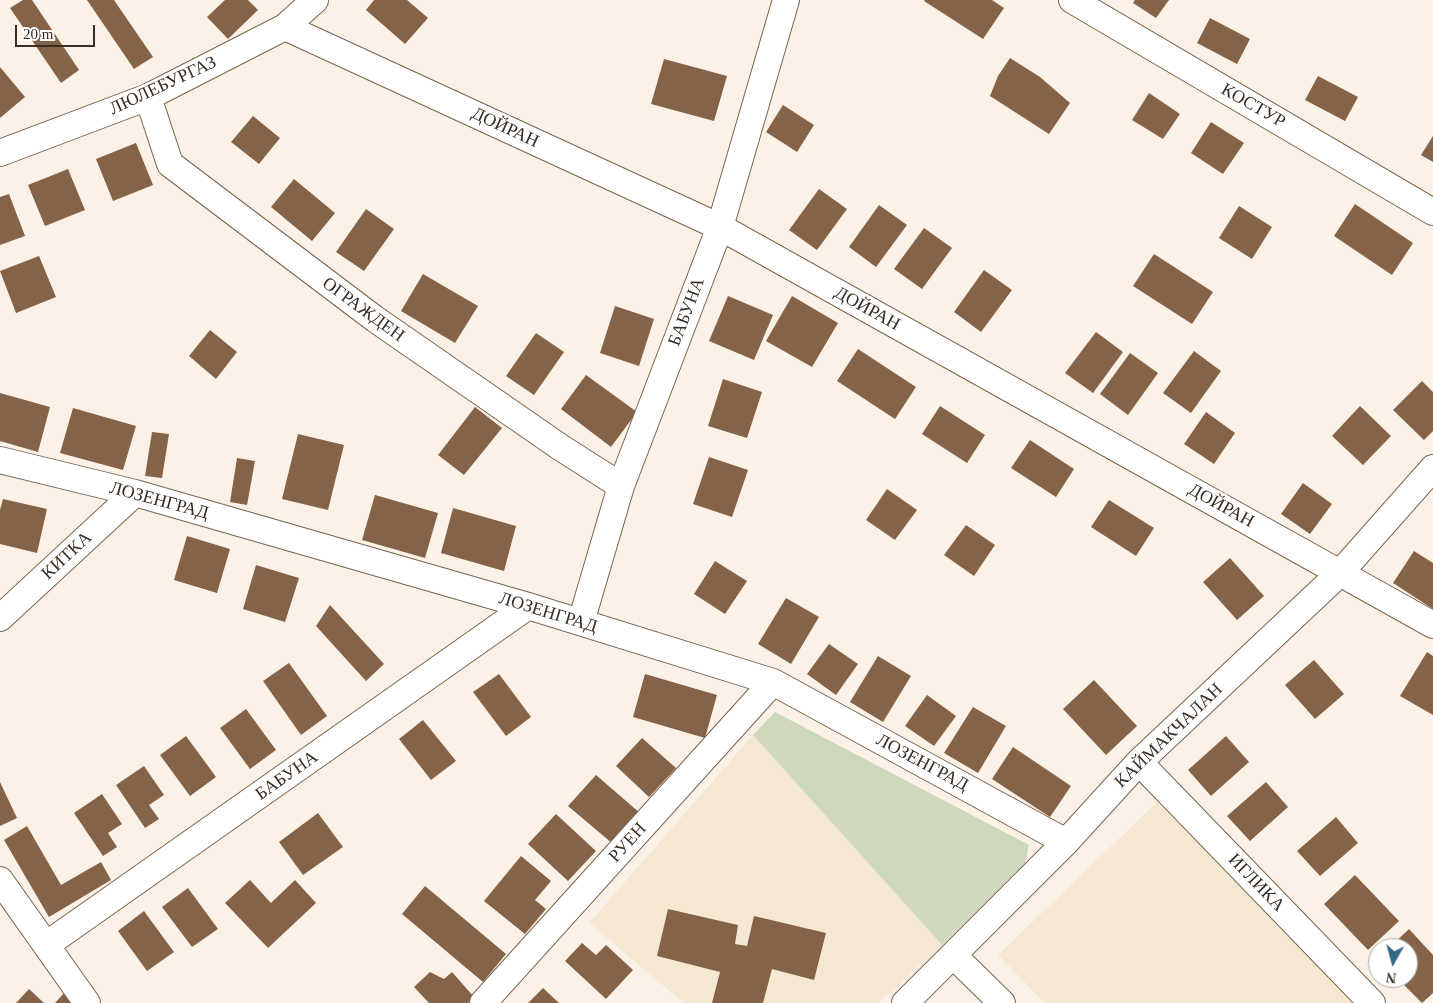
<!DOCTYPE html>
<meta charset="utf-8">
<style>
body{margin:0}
#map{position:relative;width:1433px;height:1003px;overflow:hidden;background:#fcf1e7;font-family:"Times New Roman",serif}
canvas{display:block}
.north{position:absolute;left:1368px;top:938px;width:50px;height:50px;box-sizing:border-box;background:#fff;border:1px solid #afaba7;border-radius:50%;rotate:187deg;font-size:14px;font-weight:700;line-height:20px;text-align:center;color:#382e24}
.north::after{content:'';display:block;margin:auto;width:18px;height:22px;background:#346985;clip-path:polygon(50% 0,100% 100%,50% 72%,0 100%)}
.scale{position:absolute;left:15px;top:25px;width:80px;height:22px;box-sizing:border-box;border:2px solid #382e24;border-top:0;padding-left:6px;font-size:15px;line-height:18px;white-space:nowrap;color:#382e24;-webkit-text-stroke:4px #fff;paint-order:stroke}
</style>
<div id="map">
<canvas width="1433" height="1003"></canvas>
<div class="north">N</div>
<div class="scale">20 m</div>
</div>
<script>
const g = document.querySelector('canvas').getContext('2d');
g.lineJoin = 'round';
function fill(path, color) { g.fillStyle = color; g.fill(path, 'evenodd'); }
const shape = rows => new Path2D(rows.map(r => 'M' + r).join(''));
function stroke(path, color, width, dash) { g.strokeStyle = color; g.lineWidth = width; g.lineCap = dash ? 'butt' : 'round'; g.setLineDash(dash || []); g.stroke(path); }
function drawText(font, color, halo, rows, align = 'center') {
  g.font = font + ' "Times New Roman",serif'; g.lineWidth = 5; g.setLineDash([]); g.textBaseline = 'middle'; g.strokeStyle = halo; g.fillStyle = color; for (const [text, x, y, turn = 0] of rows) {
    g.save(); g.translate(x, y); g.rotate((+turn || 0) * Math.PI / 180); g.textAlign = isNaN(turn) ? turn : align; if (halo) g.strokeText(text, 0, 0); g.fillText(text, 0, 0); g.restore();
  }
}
const education = shape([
 [753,735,942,945,879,1003,684,1003,589,923],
 [1157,802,1354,1003,1045,1003,998,955]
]);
const green = shape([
 [775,712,1029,845,1025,863,942,945,753,735]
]);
const building = shape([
 [23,0,32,0,79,70,61,83,10,8],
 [87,0,114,0,153,57,134,69],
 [225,0,248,0,258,10,228,39,207,17],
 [374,0,407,0,428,18,405,44,366,10],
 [925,0,992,0,1004,8,983,39,924,1],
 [1135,0,1169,0,1156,18,1133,3],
 [1210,18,1250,39,1237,64,1197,43],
 [1010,58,1040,77,1070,103,1049,134,990,96,998,76],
 [664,59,727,76,714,121,651,104],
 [0,67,25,97,0,118],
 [1318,76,1358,97,1345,121,1305,100],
 [1149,93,1180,114,1163,139,1132,120],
 [783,105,814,125,797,152,766,132],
 [253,116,280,138,259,164,231,142],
 [1211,122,1244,143,1223,174,1191,153],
 [1433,136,1433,162,1421,155],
 [136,143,153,185,113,201,96,159],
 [68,169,85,210,45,226,28,185],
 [294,179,335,213,312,241,271,207],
 [819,189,847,209,817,250,789,230],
 [9,194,25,236,0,245,0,197],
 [1355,204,1413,243,1392,275,1334,236],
 [879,205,907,225,876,267,849,247],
 [1239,206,1272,227,1252,259,1219,238],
 [366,209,394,229,364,271,336,252],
 [924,228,952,248,922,289,894,269],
 [1154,254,1213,292,1192,324,1133,286],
 [39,256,56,297,16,313,0,271],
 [984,270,1012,290,981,332,954,312],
 [423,274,478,306,455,343,401,311],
 [728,296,773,315,754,360,709,341],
 [792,296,838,323,812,367,766,341],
 [615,306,654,319,639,366,600,353],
 [210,330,237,352,216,379,189,356],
 [1096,332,1123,352,1093,393,1065,373],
 [536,333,564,352,534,395,506,376],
 [858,349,916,387,895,419,837,381],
 [1194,351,1221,371,1191,413,1163,393],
 [1130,353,1158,373,1128,415,1100,394],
 [586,375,637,412,611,447,561,409],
 [723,379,762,392,747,438,708,426],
 [1422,381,1433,392,1433,431,1424,440,1393,410],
 [0,393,50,407,38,452,0,441],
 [940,406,985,435,967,463,922,434],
 [1360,406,1391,436,1363,465,1332,436],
 [475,407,502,428,464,475,438,455],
 [73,408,136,426,123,470,60,453],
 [1206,412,1235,433,1214,464,1184,444],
 [152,432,169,434,162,478,145,476],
 [298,434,344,445,328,510,282,499],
 [1030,440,1074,469,1056,497,1011,468],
 [709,457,748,470,732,517,693,504],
 [237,458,255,461,247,505,230,502],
 [1303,483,1332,504,1310,534,1281,514],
 [887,489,917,510,895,540,866,520],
 [375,495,438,513,425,558,362,540],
 [3,499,47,509,37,553,0,544,0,510],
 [1109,500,1154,528,1136,556,1091,527],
 [453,508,516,526,504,571,441,553],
 [966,525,995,545,974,576,944,555],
 [187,536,230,549,217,593,174,580],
 [1414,551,1433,563,1433,609,1393,583],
 [1230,558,1264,596,1237,620,1203,582],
 [715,561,747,581,725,614,694,594],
 [256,565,299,578,285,622,243,609],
 [786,598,819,617,791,664,758,644],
 [330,605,384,664,366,681,316,626],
 [829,644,858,664,836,695,807,674],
 [1427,652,1433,656,1433,715,1400,696],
 [878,656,911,676,883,722,850,702],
 [1314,660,1344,694,1315,719,1285,685],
 [289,663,327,716,301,735,263,681],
 [499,674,531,717,506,736,473,692],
 [645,674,717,695,705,738,633,717],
 [1094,680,1137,726,1106,755,1063,709],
 [927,695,956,716,934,746,905,726],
 [973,707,1006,726,978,773,944,753],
 [246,709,276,750,250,769,220,728],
 [423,720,456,761,431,780,399,739],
 [186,736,216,777,190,796,160,755],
 [1226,736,1249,762,1211,796,1188,770],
 [642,738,676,768,649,797,616,766],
 [1013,747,1071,786,1050,817,992,779],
 [144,766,164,795,149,805,159,819,145,828,116,785],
 [596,775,640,813,613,844,568,806],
 [0,782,17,818,0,826],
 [1266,782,1288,807,1250,841,1227,816],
 [102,794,122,824,108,833,117,847,103,856,74,813],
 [318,813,343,847,303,875,279,842],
 [556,814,596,851,568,881,528,844],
 [1336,817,1358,843,1320,876,1297,851],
 [27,826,61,885,101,862,111,880,49,917,4,840],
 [521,856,551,881,535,900,546,909,525,934,484,901],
 [1355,875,1399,921,1368,950,1324,904],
 [250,880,271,903,295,880,316,903,268,948,225,903],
 [425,886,506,954,483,982,402,914],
 [188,888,218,929,192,947,162,907],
 [668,909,738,925,735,944,747,946,754,916,826,933,814,980,772,969,763,1003,712,1003,720,972,657,956],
 [144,911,174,952,147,971,118,931],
 [1409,929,1433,955,1433,993,1422,1003,1397,978,1408,978,1408,948,1389,948],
 [582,943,596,955,606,945,633,970,606,999,565,961],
 [430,972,444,979,452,972,474,997,468,1003,429,1003,414,987],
 [543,988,559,1003,528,1003],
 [29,989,44,1003,16,1003],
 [66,991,79,1003,55,1003]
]);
const minor = shape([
 [1072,0,1433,212],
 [285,27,720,227,1433,625],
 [148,97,170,164,375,319,560,447,621,486],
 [0,153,148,97,285,27,315,0],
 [0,460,135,493,528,606,773,682,1066,842],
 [0,618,135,493],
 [581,622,621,486,720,227,786,0],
 [1139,762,1372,1003],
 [0,880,87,1003],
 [46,945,528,606],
 [953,955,1002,1003],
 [483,1003,773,682],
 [905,1003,1066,842,1139,762,1340,573,1433,468]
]);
const streetNames = [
 ["ЛЮЛЕБУРГАЗ",163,86,-25],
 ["КОСТУР",1253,106,30],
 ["ДОЙРАН",505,128,25],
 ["ДОЙРАН",867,309,29],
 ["ОГРАЖДЕН",363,310,36],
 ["БАБУНА",687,312,-69],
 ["ЛОЗЕНГРАД",159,501,15],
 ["ДОЙРАН",1221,506,29],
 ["КИТКА",67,556,-43],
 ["ЛОЗЕНГРАД",548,613,17],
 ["КАЙМАКЧАЛАН",1169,736,-44],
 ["ЛОЗЕНГРАД",922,763,28],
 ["БАБУНА",287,776,-35],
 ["РУЕН",628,843,-48],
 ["ИГЛИКА",1256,883,46]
];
fill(education, '#f4e8d3');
fill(green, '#ced8bb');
fill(building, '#856348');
stroke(minor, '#7a644e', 28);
stroke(minor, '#fff', 26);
drawText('18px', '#382e24', '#fff', streetNames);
</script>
